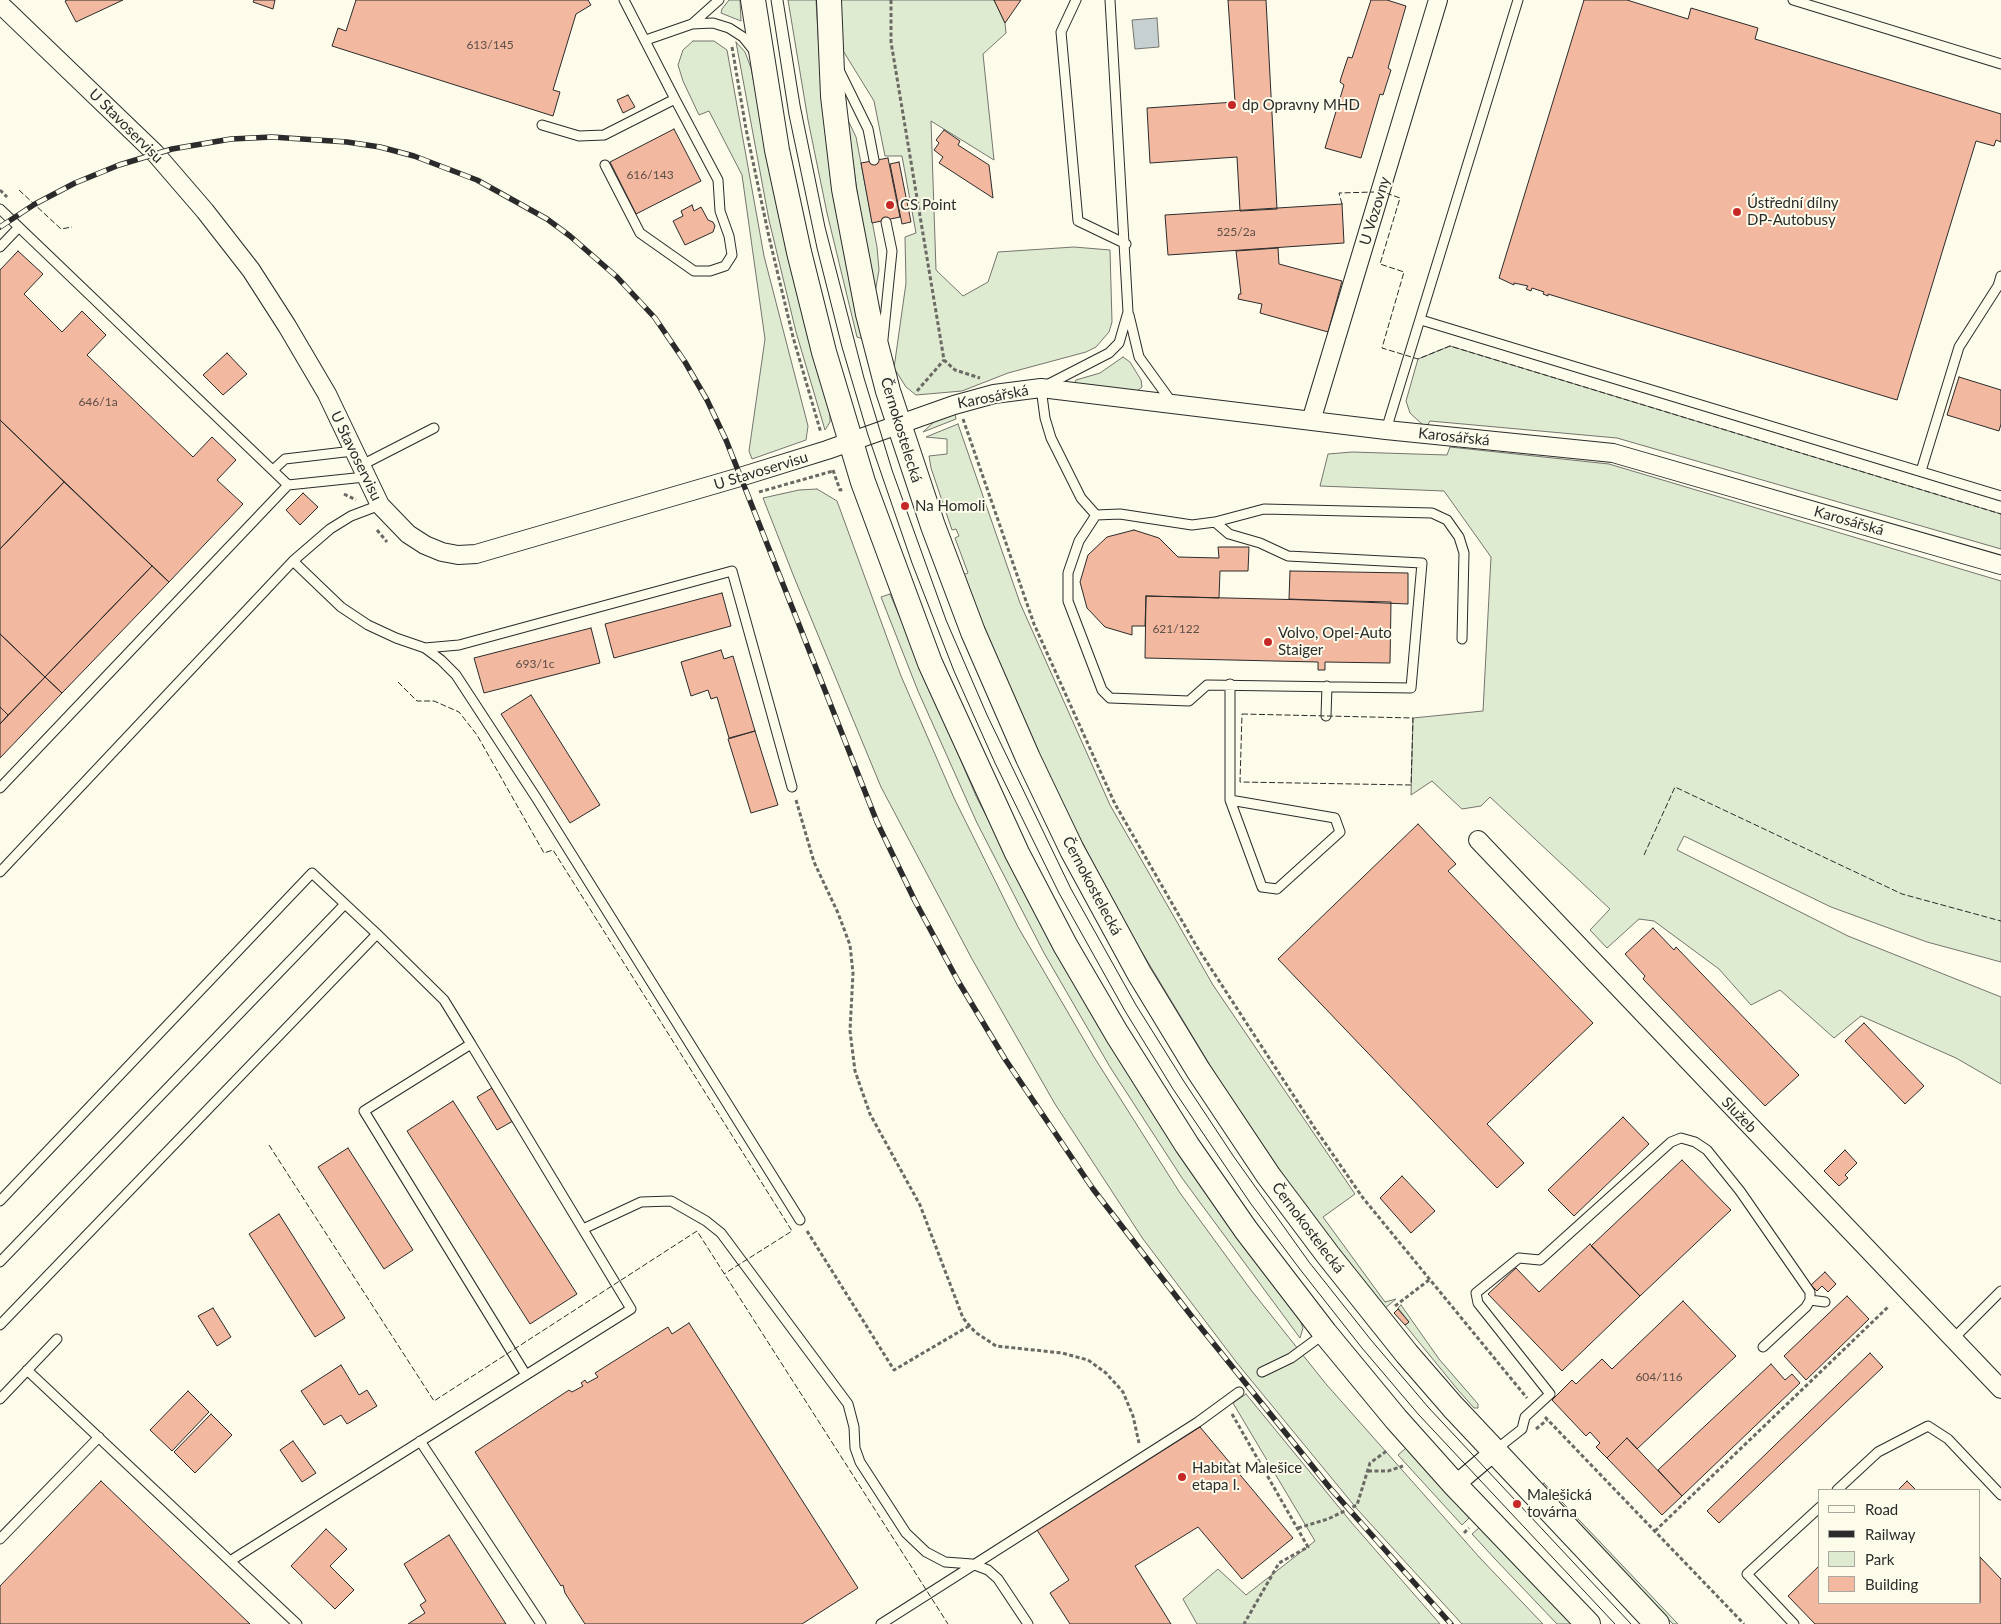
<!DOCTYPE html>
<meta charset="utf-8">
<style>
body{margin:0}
#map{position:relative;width:2001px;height:1624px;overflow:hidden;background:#fdfbea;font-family:Lato,sans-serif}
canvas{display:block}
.legend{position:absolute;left:1818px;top:1489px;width:162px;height:115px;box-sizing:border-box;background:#fdfbea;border:1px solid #a9a89e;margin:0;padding:6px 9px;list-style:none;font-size:15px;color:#2b2b2b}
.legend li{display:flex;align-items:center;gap:10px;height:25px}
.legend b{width:25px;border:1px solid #a9a89e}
</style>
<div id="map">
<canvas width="2001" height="1624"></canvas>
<ul class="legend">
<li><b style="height:6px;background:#fdfbea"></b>Road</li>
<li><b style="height:6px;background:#2b2b2b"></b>Railway</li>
<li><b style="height:14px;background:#deebd1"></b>Park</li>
<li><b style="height:14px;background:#f2b8a0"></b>Building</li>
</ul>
</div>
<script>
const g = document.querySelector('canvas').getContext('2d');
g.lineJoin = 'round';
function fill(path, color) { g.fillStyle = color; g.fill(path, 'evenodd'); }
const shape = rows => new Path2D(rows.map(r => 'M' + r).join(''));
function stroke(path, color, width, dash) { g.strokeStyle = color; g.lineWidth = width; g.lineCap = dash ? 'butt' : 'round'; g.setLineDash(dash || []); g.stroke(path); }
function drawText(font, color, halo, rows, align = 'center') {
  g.font = font + ' Lato,sans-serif'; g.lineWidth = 4; g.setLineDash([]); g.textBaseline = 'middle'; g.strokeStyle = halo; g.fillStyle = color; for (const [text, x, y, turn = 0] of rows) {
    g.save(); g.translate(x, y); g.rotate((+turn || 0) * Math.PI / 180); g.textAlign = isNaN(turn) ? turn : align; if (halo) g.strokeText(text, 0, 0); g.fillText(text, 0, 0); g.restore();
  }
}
const green = shape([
 [729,0,740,0,741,21,721,13,722,9,729,0],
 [788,0,816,0,822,101,831,180,863,339,857,337,827,213,808,120,788,0],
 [841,0,994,0,1005,23,1006,33,983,54,994,160,931,121,936,270,963,296,988,282,998,252,1074,247,1110,250,1112,322,1109,332,1096,347,1086,352,1008,373,962,391,916,395,906,387,894,368,906,283,905,237,916,233,902,156,885,156,874,101,842,49,841,0],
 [693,41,714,41,727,50,764,256,808,426,806,440,752,459,749,451,765,339,742,175,709,111,699,115,683,81,678,65,683,50,693,41],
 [736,42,745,52,751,68,792,274,830,412,830,422,825,430,796,332,769,220,736,42],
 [847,118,856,137,877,247,879,270,875,293,861,221,847,118],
 [1450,346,2001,514,2001,549,1617,438,1430,421,1427,426,1423,425,1410,413,1406,401,1418,359,1450,346],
 [1123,357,1130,362,1141,380,1142,387,1137,391,1074,385,1076,380,1100,373,1123,357],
 [955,414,956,419,923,432,935,421,955,414],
 [958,424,1020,603,1110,805,1213,985,1355,1194,1323,1217,1385,1302,1396,1299,1384,1309,1294,1191,1214,1072,1125,924,1050,781,1014,702,963,575,968,573,955,538,959,536,956,529,952,530,931,468,929,456,947,454,947,439,926,437,958,424],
 [1450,447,1609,464,2001,581,2001,962,1927,942,1831,907,1684,836,1677,850,1848,936,2001,997,2001,1084,1956,1058,1861,1016,1834,1038,1780,990,1751,1005,1719,969,1654,921,1639,919,1607,948,1590,930,1610,909,1490,797,1481,806,1462,809,1432,781,1411,795,1413,718,1483,711,1491,557,1444,491,1320,486,1328,454,1352,452,1447,455,1450,447],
 [817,489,837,501,901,676,954,798,1018,927,1094,1057,1180,1193,1251,1290,1326,1384,1480,1558,1543,1624,1462,1624,1357,1509,1237,1363,1143,1239,1055,1104,972,959,881,787,794,577,763,498,799,490,817,489],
 [890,594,976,796,1054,948,1098,1026,1167,1136,1242,1244,1300,1320,1303,1328,1300,1338,1182,1178,1110,1067,1044,953,977,823,918,691,881,597,890,594],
 [1401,1305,1439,1359,1478,1404,1478,1408,1474,1408,1458,1390,1405,1325,1409,1322,1398,1308,1401,1305],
 [1246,1394,1351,1522,1440,1624,1197,1624,1183,1599,1218,1569,1246,1595,1315,1541,1233,1403,1246,1394],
 [1406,1448,1470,1517,1462,1525,1398,1455,1406,1448],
 [1544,1483,1678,1624,1673,1624,1541,1486,1544,1483],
 [1480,1527,1572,1624,1557,1624,1496,1560,1472,1534,1480,1527]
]);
const water = shape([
 [1157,18,1159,47,1135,49,1132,20,1157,18]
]);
const building = shape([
 [67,0,123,0,76,22,65,1,67,0],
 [254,0,275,0,273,9,253,2,254,0],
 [356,0,588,0,591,5,576,14,553,90,560,92,553,116,332,46,338,28,346,31,356,0],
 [994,0,1021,0,1005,23,994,0],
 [1228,0,1266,0,1277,209,1240,211,1237,157,1150,163,1147,108,1235,102,1228,0],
 [1371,0,1387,0,1406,6,1388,68,1391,70,1383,95,1380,94,1361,158,1325,148,1344,85,1340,82,1341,78,1348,57,1352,58,1371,0],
 [1584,0,1627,0,1688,19,1691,8,1758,28,1755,39,2001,114,2001,142,1996,140,1994,146,1976,141,1897,400,1548,294,1548,296,1543,294,1544,292,1532,288,1531,291,1526,289,1528,286,1514,283,1514,285,1499,278,1584,0],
 [628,95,635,107,623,113,617,100,628,95],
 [674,129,701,181,636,214,610,162,674,129],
 [944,130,960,141,958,145,989,165,993,198,939,163,943,157,934,150,939,143,936,140,944,130],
 [888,158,900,217,872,223,861,163,888,158],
 [899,162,911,222,902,224,890,164,899,162],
 [1342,204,1344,243,1168,255,1165,215,1342,204],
 [692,205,694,211,701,207,708,220,713,222,715,226,713,232,685,245,673,221,683,216,681,211,692,205],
 [1278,248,1279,264,1342,281,1328,332,1260,313,1262,304,1238,299,1239,294,1241,294,1236,251,1278,248],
 [18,251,43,274,24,294,62,332,82,311,106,335,87,355,193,457,212,437,236,460,217,480,243,504,169,582,0,420,0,270,18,251],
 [227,353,247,374,223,395,203,375,227,353],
 [1959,377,2001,390,2001,424,1999,431,1947,415,1959,377],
 [0,420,64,482,0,549,0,420],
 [64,482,152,566,45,677,0,634,0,549,64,482],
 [303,493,318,507,300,525,286,510,303,493],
 [1134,530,1159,538,1178,557,1219,558,1218,547,1249,547,1248,571,1220,571,1219,598,1146,596,1145,626,1132,626,1132,635,1105,627,1087,608,1080,582,1088,555,1107,537,1134,530],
 [152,566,169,582,62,693,45,677,152,566],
 [1290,571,1408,573,1408,604,1289,599,1290,571],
 [722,593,731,626,614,658,605,624,722,593],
 [1146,596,1391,602,1390,663,1325,662,1325,670,1318,670,1318,662,1145,658,1146,596],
 [591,628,600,663,484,693,474,658,591,628],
 [0,634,45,677,8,715,0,707,0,634],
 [721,650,724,659,733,656,755,731,729,738,717,697,711,699,708,690,691,696,681,662,721,650],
 [45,677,62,693,0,758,0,724,45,677],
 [531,695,600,805,570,823,501,714,531,695],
 [0,707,8,715,0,724,0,707],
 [755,731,778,805,751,813,728,739,755,731],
 [1418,824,1456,864,1448,871,1593,1023,1487,1124,1524,1163,1497,1188,1278,959,1418,824],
 [1653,928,1674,950,1676,947,1799,1075,1765,1106,1643,979,1645,976,1625,954,1653,928],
 [1864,1023,1924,1086,1905,1104,1845,1041,1864,1023],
 [492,1088,513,1121,497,1130,477,1097,492,1088],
 [453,1101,577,1294,530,1324,407,1131,453,1101],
 [1623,1117,1649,1144,1574,1216,1548,1190,1623,1117],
 [348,1148,413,1250,384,1269,318,1167,348,1148],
 [1845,1150,1857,1163,1845,1175,1848,1178,1839,1186,1824,1171,1845,1150],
 [1682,1160,1731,1210,1640,1296,1591,1246,1682,1160],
 [1402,1176,1435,1211,1411,1233,1380,1198,1402,1176],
 [279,1214,345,1318,315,1337,249,1234,279,1214],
 [1590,1244,1640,1296,1562,1371,1488,1294,1516,1268,1539,1292,1590,1244],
 [1825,1272,1836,1284,1828,1292,1822,1286,1817,1291,1811,1285,1825,1272],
 [1847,1296,1869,1319,1806,1380,1784,1356,1847,1296],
 [1683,1301,1736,1356,1637,1449,1627,1438,1607,1458,1596,1447,1600,1443,1590,1432,1586,1436,1552,1400,1572,1380,1576,1384,1602,1359,1612,1369,1683,1301],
 [213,1308,231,1337,217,1346,198,1316,213,1308],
 [1398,1309,1409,1322,1405,1325,1394,1313,1398,1309],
 [689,1323,858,1588,802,1624,585,1624,565,1593,563,1585,561,1586,475,1452,569,1390,572,1392,583,1386,581,1383,585,1380,587,1383,598,1377,595,1373,668,1327,672,1334,689,1323],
 [1870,1353,1883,1367,1719,1523,1707,1511,1870,1353],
 [1771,1364,1785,1380,1792,1374,1800,1383,1682,1496,1658,1470,1771,1364],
 [341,1365,359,1395,367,1390,377,1406,347,1424,341,1415,324,1425,301,1391,341,1365],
 [188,1391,209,1412,172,1451,150,1430,188,1391],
 [211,1414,232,1435,195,1473,174,1452,211,1414],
 [1200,1427,1293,1538,1242,1579,1198,1527,1135,1566,1171,1624,1070,1624,1050,1593,1069,1580,1037,1530,1200,1427],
 [1627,1438,1682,1496,1662,1515,1607,1458,1627,1438],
 [293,1441,316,1473,302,1482,280,1450,293,1441],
 [101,1481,250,1624,0,1624,0,1586,101,1481],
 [1907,1481,1916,1490,1898,1490,1907,1481],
 [326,1529,347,1549,330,1566,354,1590,335,1609,291,1566,326,1529],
 [449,1535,506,1624,408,1624,425,1613,420,1605,426,1601,404,1564,449,1535],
 [1980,1557,2001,1579,2001,1624,1815,1624,1788,1596,1820,1565,1820,1603,1980,1603,1980,1557]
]);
const path = shape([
 [891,0,891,42,944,360,955,370,980,378],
 [732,47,746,129,769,237,793,337,821,433],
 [0,190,7,197],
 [917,391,944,360],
 [963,419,1034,624,1115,804,1197,947,1314,1127,1363,1198,1527,1398],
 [833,470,840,490,844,489],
 [759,492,833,471],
 [344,494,356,500],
 [377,530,387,542],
 [796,800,814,862,838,913,850,945,853,973,850,1031,855,1071,870,1114,920,1205,963,1318,975,1332,996,1346,1062,1353,1088,1360,1106,1373,1123,1392,1133,1416,1139,1443],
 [807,1231,894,1370,969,1326],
 [1395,1306,1429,1280],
 [1232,1414,1308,1547,1279,1563,1244,1624],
 [1545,1417,1744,1624],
 [1536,1429,1547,1420],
 [1368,1471,1388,1471,1403,1466],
 [1298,1528,1328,1519,1357,1505,1370,1463,1388,1450],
 [1655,1531,1888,1307],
 [1464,1533,1469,1528]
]);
const service = shape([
 [719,0,692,24,713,23,729,28,743,37,755,52],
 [1076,0,1061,32,1078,221,1126,244],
 [1110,0,1128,312,1119,343,1109,353,1041,388,1045,418,1051,438,1081,498,1096,515,1120,514,1192,525,1215,522,1264,509,1432,513,1447,520,1459,537,1464,553,1462,639],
 [1793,0,2001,64],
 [646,40,692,24],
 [839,70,868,129,874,160],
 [542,125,579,136,604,135,675,99,624,0],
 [605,165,640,233,694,271,710,271,725,266,732,255,729,236,720,211,718,180,675,99],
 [0,209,288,485],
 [0,247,19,227],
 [1129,315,1139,357,1173,404],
 [1421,320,2001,496],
 [883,339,892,251,886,222],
 [1386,430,1518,0],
 [360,466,434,428],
 [273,470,285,459,353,451],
 [1921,471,1959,347,1998,286,2001,276],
 [1096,515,1079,541,1068,573,1068,601,1102,690,1110,698,1189,701,1207,685,1411,688,1422,563,1288,556,1260,543,1229,534,1215,522],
 [293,561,341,607,368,625,396,638,425,648,441,660,456,675,537,799,800,1220],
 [425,648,459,645,732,571,792,787],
 [1326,716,1327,686],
 [0,788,288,485,365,477],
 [1230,800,1335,818,1340,832,1277,889,1262,887,1230,800,1230,684],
 [0,872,293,561,330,529,351,516,380,505],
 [377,934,444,1000,471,1044],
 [0,1201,312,873,377,934,0,1325],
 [583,1229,641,1202,671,1201,706,1221,721,1233,848,1404,854,1427,855,1448,860,1462,906,1533,926,1552,945,1562,972,1564,988,1570,998,1579,1028,1624],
 [0,1262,345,904],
 [1810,1300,1825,1302],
 [1953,1339,2001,1291],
 [27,1370,297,1624],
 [1262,1372,1291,1358,1325,1333],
 [0,1399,57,1339],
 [420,1441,541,1624],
 [1494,1451,1522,1429,1525,1417,1550,1394,1478,1303,1476,1293,1519,1258,1540,1260,1671,1142,1681,1138,1695,1142,1707,1150,1740,1191,1810,1292,1810,1300,1806,1307,1763,1347],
 [1837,1490,1878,1452,1928,1426,1948,1439,2001,1495],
 [0,1539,99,1437],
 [230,1561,631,1309,471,1044,364,1111,526,1375],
 [881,1624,1198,1422,1239,1392],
 [1794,1624,1747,1574,1820,1507]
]);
const minor = shape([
 [0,4,155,153,205,211,251,270,287,326,327,394,380,505,408,534,425,545,442,552,458,555,476,554,740,477,827,450,954,405,994,394,1041,388,1386,430,1613,453,2001,565],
 [1311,421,1438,0],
 [1478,840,2001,1389],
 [1455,1485,1494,1452]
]);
const secondary = shape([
 [753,0,777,150,799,252,824,352,863,482,930,663,1017,853,1065,945,1117,1034,1187,1145,1246,1230,1325,1333,1396,1419,1455,1485,1588,1624],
 [829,0,833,96,844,189,868,314,888,391,933,526,973,632,1028,758,1072,850,1139,973,1198,1070,1268,1175,1328,1255,1407,1354,1453,1407,1657,1624]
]);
const tram = shape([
 [771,0,789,115,817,248,842,347,868,435,912,563,954,671,995,763,1059,893,1125,1011,1173,1089,1251,1204,1299,1268,1362,1348,1419,1415,1615,1624],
 [783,0,800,105,825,227,864,378,892,470,946,620,987,715,1071,889,1136,1005,1183,1080,1234,1157,1309,1262,1371,1340,1428,1407,1631,1624]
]);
const rail = shape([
 [0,227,35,204,75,183,119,165,172,149,231,139,272,137,347,142,380,147,414,156,477,180,547,219,570,236,617,277,655,318,685,362,707,400,726,440,877,822,915,901,958,981,1005,1059,1093,1189,1193,1318,1330,1488,1451,1624]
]);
const fence = shape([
 [19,190,61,229,72,227],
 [1386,193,1400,198,1380,264,1404,272,1382,348,1418,359,1450,346,2001,514],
 [1342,204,1339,193,1374,192],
 [398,682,417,701,434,701,459,712,477,735,544,853,553,850,792,1231,724,1274],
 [1242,714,1413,718,1411,785,1240,782,1242,714],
 [1644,855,1675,787,1902,894,2001,921],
 [269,1145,434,1401,697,1231,948,1624]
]);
const markers = [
 [1232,105,5,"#c62828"],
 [890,205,5,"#c62828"],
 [1737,212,5,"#c62828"],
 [905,506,5,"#c62828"],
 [1268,642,5,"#c62828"],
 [1182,1477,5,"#c62828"],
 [1517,1504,5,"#c62828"]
];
const numberNames = [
 ["613/145",490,45],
 ["616/143",650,175],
 ["525/2a",1236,232],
 ["646/1a",98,402],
 ["621/122",1176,629],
 ["693/1c",535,664],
 ["604/116",1659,1377]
];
const poiNames = [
 ["dp Opravny MHD",1242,105],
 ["Ústřední dílny",1747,203],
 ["DP-Autobusy",1747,220],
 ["CS Point",900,205],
 ["Na Homoli",915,506],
 ["Volvo, Opel-Auto",1278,633],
 ["Staiger",1278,650],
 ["Habitat Malešice",1192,1468],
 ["etapa I.",1192,1485],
 ["Malešická",1527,1495],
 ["továrna",1527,1512]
];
const streetNames = [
 ["U Stavoservisu",126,126,45],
 ["U Vozovny",1375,211,-73],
 ["Karosářská",993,397,-11],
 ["Černokostelecká",901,430,73],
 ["Karosářská",1454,437,6],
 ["U Stavoservisu",356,456,64],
 ["U Stavoservisu",761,471,-17],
 ["Karosářská",1849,521,16],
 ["Černokostelecká",1092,886,62],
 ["Služeb",1739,1115,46],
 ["Černokostelecká",1308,1228,53]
];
fill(green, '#deebd1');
stroke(green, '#74746e', 1);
fill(water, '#c7d0d0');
stroke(water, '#74746e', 1);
fill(building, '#f2b8a0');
stroke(building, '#2b2b2b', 1);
stroke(service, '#2b2b2b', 11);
stroke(minor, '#2b2b2b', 20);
stroke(secondary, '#2b2b2b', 26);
stroke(path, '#6a6964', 3, [4, 2.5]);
stroke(service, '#fdfbea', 9);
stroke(minor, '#fdfbea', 18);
stroke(secondary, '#fdfbea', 24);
stroke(tram, '#2b2b2b', 1);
stroke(rail, '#2b2b2b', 5.5);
stroke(rail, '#fdfbea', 4, [11]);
stroke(fence, '#2b2b2b', 1, [6, 2.5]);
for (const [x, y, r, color] of markers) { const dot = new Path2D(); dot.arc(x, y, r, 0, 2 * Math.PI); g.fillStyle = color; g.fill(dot); stroke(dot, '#fdfbea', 2); }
drawText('12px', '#5d4e48', null, numberNames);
drawText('15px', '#2b2b2b', '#fdfbea', poiNames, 'left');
drawText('15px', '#2b2b2b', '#fdfbea', streetNames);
</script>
